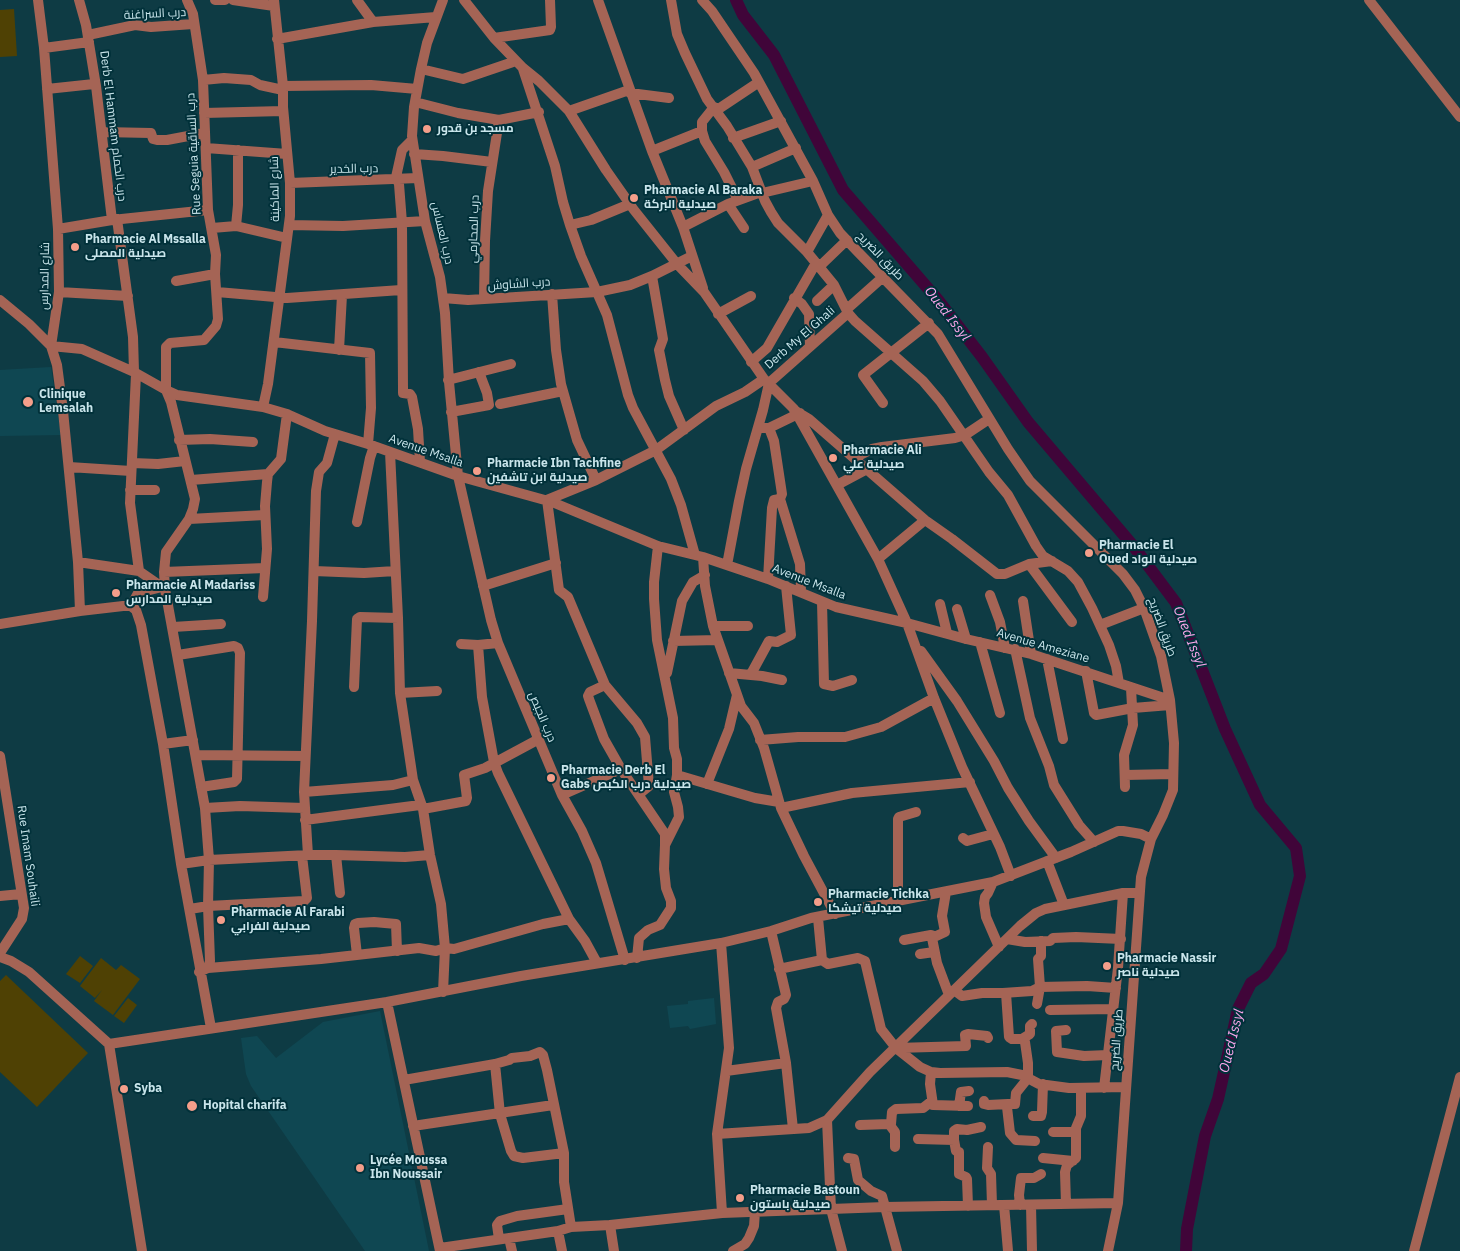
<!DOCTYPE html>
<meta charset="utf-8">
<style>
body{margin:0}
canvas{display:block;background:#0e3b44}
</style>
<canvas width="1460" height="1251"></canvas>
<script>
const g = document.querySelector('canvas').getContext('2d');
g.lineJoin = 'round';
function fill(path, color) { g.fillStyle = color; g.fill(path, 'evenodd'); }
const shape = rows => new Path2D(rows.map(r => 'M' + r).join(''));
function stroke(path, color, width, dash) { g.strokeStyle = color; g.lineWidth = width; g.lineCap = dash ? 'butt' : 'round'; g.setLineDash(dash || []); g.stroke(path); }
function drawText(font, color, halo, rows, align = 'center') {
  g.font = font + ' "IBM Plex Sans",Cairo,sans-serif'; g.lineWidth = 4; g.setLineDash([]); g.textBaseline = 'middle'; g.strokeStyle = halo; g.fillStyle = color; for (const [text, x, y, turn = 0] of rows) {
    g.save(); g.translate(x, y); g.rotate((+turn || 0) * Math.PI / 180); g.textAlign = isNaN(turn) ? turn : align; if (halo) g.strokeText(text, 0, 0); g.fillText(text, 0, 0); g.restore();
  }
}
const built = shape([
 [51,367,61,435,0,436,0,370],
 [714,998,716,1024,690,1029,688,1026,670,1028,667,1006,688,1004,688,1001],
 [380,1011,429,1251,365,1251,251,1086,246,1074,241,1038,257,1036,276,1058,323,1022]
]);
const green = shape([
 [14,9,17,56,0,57,0,10],
 [80,956,93,966,80,983,66,974],
 [101,958,116,970,121,965,140,979,113,1015,94,1001,102,990,95,998,80,986],
 [6,975,88,1053,37,1107,0,1072,0,981],
 [128,998,137,1005,124,1023,114,1016]
]);
const river = shape([
 [736,0,743,15,774,55,843,190,938,300,982,357,1028,422,1134,547,1176,603,1225,729,1260,805,1296,848,1300,876,1281,949,1264,974,1251,983,1238,1009,1218,1099,1205,1136,1187,1229,1186,1251]
]);
const minor = shape([
 [38,0,44,48,58,229,59,292,51,346,57,365,63,411,78,562,80,611],
 [79,0,86,25,96,86,112,220],
 [215,0,225,0],
 [233,0,274,6],
 [357,0,373,22],
 [443,0,427,43,421,69,414,107,412,136,425,221,440,277,445,313,449,382,458,476,491,620,498,643,562,795,582,831,596,863,625,960],
 [464,0,494,38,523,68,539,81,569,111,606,170,634,210,677,264,704,292,764,379,794,409,878,559,907,623,934,698,962,767,1000,847,1011,876],
 [598,0,652,151,683,227,703,288],
 [671,0,677,34,685,53,707,99,727,126,752,167,765,201,771,212,778,223,807,252,834,285,848,313,855,321,923,381,940,401,989,472,1008,495,1036,546,1043,556,1068,571,1078,582,1092,608,1109,645,1116,666,1119,683],
 [702,0,712,11,754,73,813,181,828,215,840,233,858,252,938,334,1008,449,1030,481,1123,574,1135,590,1144,608,1161,656,1170,700,1174,743,1173,790,1163,815,1151,839,1141,877,1118,1203,1108,1251],
 [1369,0,1460,117],
 [88,35,135,25,151,27,193,24],
 [494,38,550,30,551,27,550,0],
 [277,39,373,22,436,17],
 [44,48,89,42],
 [421,69,463,79,516,61],
 [523,69,555,166,563,202,570,225,581,256,607,315,628,395,633,408,671,479,681,505,695,555],
 [203,80,224,78,251,80,260,85,283,90],
 [283,86,371,85,417,89],
 [47,89,94,84,96,86],
 [630,93,669,98],
 [415,102,458,113,499,120,539,112],
 [714,107,702,122,702,131,705,141,724,172,738,200],
 [717,110,759,82],
 [569,111,629,90],
 [204,113,283,111],
 [102,132,151,133,153,139,157,140,167,140,204,133],
 [733,138,781,121],
 [412,140,402,150,396,177,399,184,402,223,403,390,403,393,410,394,412,397,418,429,420,462],
 [206,148,287,154],
 [652,151,702,131],
 [414,154,443,156,492,162],
 [752,167,796,148],
 [290,183,418,178],
 [762,193,813,181],
 [728,204,744,228],
 [117,219,133,337,134,372],
 [289,225,343,226,425,221],
 [570,225,591,220,630,204],
 [236,226,238,205,238,150],
 [683,227,728,204,761,192],
 [212,228,236,226,287,238],
 [58,229,112,220,208,210],
 [807,252,828,215],
 [819,267,847,240],
 [652,276,663,339,659,350,665,380,669,396,684,430],
 [176,281,215,274],
 [59,292,128,296],
 [217,292,287,298,401,290],
 [552,294,556,350,561,384,577,440,596,480],
 [443,298,468,300,597,292,630,285,652,276,692,256],
 [484,298,485,241,488,191,499,120],
 [794,298,802,304,809,314,810,346],
 [0,300,29,324,51,346],
 [817,301,834,285],
 [847,309,883,277],
 [718,314,751,296],
 [274,342,370,353,371,408,368,444],
 [51,346,82,349,134,372,166,390,177,395,263,407,287,414,325,431,368,444,458,476,552,502,658,546,703,557,768,579,836,607,907,623,966,639,1031,654,1170,700],
 [339,350,342,295],
 [751,362,767,348,816,263],
 [136,374,130,503,139,571],
 [448,380,511,364],
 [883,403,863,375,929,323],
 [500,404,563,391],
 [263,407,268,384,290,216,290,183,283,107,283,86,274,0],
 [794,410,809,419,925,520,952,539,997,574,1005,574,1029,564,1052,561],
 [451,412,489,405,487,393,479,372],
 [759,428,769,428,774,441,782,494,780,499,800,564,801,591],
 [769,428,800,413],
 [179,440,210,439,253,442],
 [390,452,398,618,400,693,413,780,423,809,430,855,441,904,445,948,443,992],
 [854,458,872,449,882,447,955,438,965,435,989,419],
 [132,463,158,464,185,461],
 [69,467,131,471],
 [191,480,268,474],
 [837,485,867,469],
 [130,490,155,490],
 [189,519,265,515],
 [357,522,370,458,374,446],
 [703,557,705,586,713,626,741,706,754,723,764,748,781,808,804,856,835,914],
 [878,559,925,520],
 [78,562,139,571,165,589,205,808,209,860,208,906,210,961,208,968,199,972],
 [1029,564,1072,622],
 [727,565,739,501,746,469,763,410,769,383,848,313],
 [314,571,364,573,395,571],
 [164,572,265,568],
 [768,579,772,508,774,500,780,499],
 [483,586,556,563],
 [165,589,164,572,166,552,189,519,193,509,195,499,171,402,166,390,166,347,170,343,204,340,216,326,218,319,215,274,216,255,208,210,203,80,193,14,187,0],
 [990,595,1000,622,1005,648],
 [263,597,267,549,265,506,267,482,268,474,281,459,287,414],
 [1023,601,1031,654],
 [822,602,824,684,833,686,852,680],
 [940,604,947,633],
 [131,606,138,593,162,587],
 [957,609,966,639],
 [0,624,80,611,123,606,131,606,136,610,141,625,163,744,181,864,211,1028],
 [1100,625,1144,608],
 [713,626,748,626],
 [173,627,221,624],
 [673,641,718,640],
 [980,642,1000,713],
 [461,644,478,645,498,643],
 [478,645,482,697,494,762,498,773,569,919,585,941,597,963],
 [1015,649,1030,718,1049,766,1054,785,1079,825,1094,842],
 [921,651,957,701,994,761,1008,788,1029,821,1056,858],
 [178,655,234,646,238,648,240,653,237,779,234,782,201,787],
 [1047,659,1063,739],
 [1086,671,1094,713,1096,715,1133,708,1170,705],
 [667,673,682,601,693,582,705,575],
 [729,673,762,676,782,680],
 [751,674,769,641,777,642,791,635,786,586],
 [605,685,590,692,588,696,589,699,604,739,621,769,665,834,665,845],
 [354,687,357,619,360,617,398,618],
 [400,693,437,691],
 [760,740,798,737,845,737,881,727,934,698],
 [163,744,193,740],
 [196,755,305,756],
 [0,756,24,908,22,919,0,953],
 [677,775,755,798,779,802],
 [1125,775,1173,774],
 [707,784,729,729,737,695],
 [1125,787,1124,755,1133,725,1131,688],
 [304,792,393,785,413,780],
 [639,794,649,786,645,737,637,723,605,685,568,597,559,590,547,500,596,480,656,450,716,406,745,392,764,379],
 [562,795,621,769],
 [205,808,240,806,304,808],
 [781,808,852,793,970,782],
 [423,809,466,801,467,798,464,775,485,768,539,739],
 [305,820,420,805],
 [963,838,967,841,993,834],
 [308,855,304,792,312,621,316,491,319,472,327,463,335,434],
 [336,855,340,893],
 [1047,861,1064,905],
 [181,864,209,860,308,855,336,855,405,857,430,855],
 [993,882,988,893,985,897,984,903,986,917,999,947],
 [946,892,942,916,945,932,932,938,937,963,949,995],
 [0,896,21,894],
 [898,901,898,819,899,817,916,812],
 [190,909,208,906,304,901,307,898,302,856],
 [818,918,822,960,828,964,858,958,865,961,881,1029,896,1048,920,1067,931,1072,940,1073,1007,1072,1022,1075,1039,1084,1069,1088,1126,1087],
 [771,931,786,995,784,999,778,1002,776,1008,786,1063,793,1129],
 [1007,939,1025,942,1050,941,1053,938,1076,937,1121,939],
 [904,940,931,935,934,936],
 [721,943,729,1048,717,1134,722,1213],
 [920,954,934,952],
 [357,955,354,928,355,924,358,923,374,922,396,924,397,951],
 [0,957,11,961,29,972,109,1044,142,1251],
 [637,958,639,938,648,930,660,925,671,908,671,901,666,888,664,869,665,845,679,817,678,807,674,792,677,775,677,759,674,748,673,718,657,640,654,599,654,582,658,546],
 [208,968,321,959,419,948,436,951,445,948,454,949,543,924,569,919],
 [779,969,822,960],
 [954,990,962,996,982,993,1003,993,1032,991,1040,987,1087,986,1116,988],
 [1006,993,1009,1037,1012,1039,1022,1039,1025,1042,1028,1063,1028,1078,1016,1093,1015,1104,1008,1104,1007,1107,1010,1133,1016,1140,1035,1141],
 [387,1002,440,1251],
 [1037,1004,1040,987,1038,959,1041,956,1041,941],
 [1050,1010,1113,1009],
 [1066,1030,1056,1031,1057,1052,1084,1056,1108,1055],
 [1022,1039,1030,1034,1030,1026,1032,1024],
 [109,1044,387,1002,521,976,721,943,771,931,811,918,993,882,1071,852,1118,831,1123,831,1141,834,1151,839],
 [896,1048,966,1046,965,1035,968,1034,987,1036,988,1038],
 [495,1064,500,1114,511,1151,514,1156,523,1158,564,1153],
 [726,1071,786,1063],
 [931,1072,930,1084,933,1105,968,1106],
 [404,1080,495,1064,509,1060,512,1058,530,1056,540,1052,543,1055,547,1070,564,1153,564,1182,571,1227],
 [1104,1088,1118,968,1123,893],
 [984,1101,984,1104,988,1105,1008,1104],
 [959,1106,961,1092,969,1091],
 [1033,1116,1041,1116,1042,1112,1043,1084],
 [827,1120,831,1209,842,1251],
 [889,1124,895,1132,895,1147],
 [860,1125,889,1124,891,1124,892,1112,896,1109,923,1108,932,1101],
 [413,1126,553,1105],
 [1053,1132,1076,1132],
 [717,1134,809,1128,827,1120,870,1072,1020,926,1036,913,1045,909,1123,893,1139,893],
 [918,1139,954,1140,956,1151,959,1152,959,1174,966,1177,967,1179,968,1206],
 [954,1140,954,1131,957,1129,967,1130,981,1127],
 [988,1147,987,1168,991,1174,992,1205],
 [848,1158,854,1159,858,1180,871,1191,882,1196,897,1251],
 [1043,1158,1073,1161],
 [1066,1204,1065,1172,1067,1165,1076,1158,1076,1128,1081,1116,1081,1089],
 [1004,1205,1008,1251],
 [1020,1205,1019,1195,1021,1178,1034,1178,1041,1174],
 [1031,1205,1032,1251],
 [610,1225,614,1251],
 [558,1231,562,1251],
 [509,1238,512,1251],
 [499,1239,497,1225,500,1221,517,1216,568,1209],
 [440,1248,558,1231,571,1227,610,1225,722,1213,885,1207,1118,1203],
 [733,1251,745,1244,749,1238,754,1226,755,1212],
 [1414,1251,1460,1077]
]);
const markers = [
 [427,129,5,"#f49e8a"],
 [634,198,5,"#f49e8a"],
 [75,247,5,"#f49e8a"],
 [28,402,6,"#f49e8a"],
 [833,458,5,"#f49e8a"],
 [477,471,5,"#f49e8a"],
 [1089,553,5,"#f49e8a"],
 [116,593,5,"#f49e8a"],
 [551,778,5,"#f49e8a"],
 [818,902,5,"#f49e8a"],
 [221,920,5,"#f49e8a"],
 [1107,966,5,"#f49e8a"],
 [124,1089,5,"#f49e8a"],
 [192,1106,6,"#f49e8a"],
 [360,1168,5,"#f49e8a"],
 [740,1198,5,"#f49e8a"]
];
const streetNames = [
 ["درب السراغنة",155,14,-3],
 ["Derb El Hammam درب الحمام",113,126,83],
 ["Rue Seguia درب الساقية",194,154,-93],
 ["درب الخدير",354,169,-1],
 ["شارع الماكينة",275,189,-91],
 ["درب المحارمي",474,229,-88],
 ["درب العساس",442,233,77],
 ["طريق الضريح",880,256,46],
 ["شارع المدارس",45,276,-89],
 ["درب الشاوش",519,284,-4],
 ["Derb My El Ghali",800,338,-41],
 ["Avenue Msalla",426,451,19],
 ["Avenue Msalla",809,582,21],
 ["طريق الضريح",1162,627,70],
 ["Avenue Ameziane",1043,646,16],
 ["درب الجبص",542,717,67],
 ["Rue Imam Souhaili",28,856,82],
 ["طريق الضريح",1117,1040,-86]
];
const poiNames = [
 ["مسجد بن قدور",437,129],
 ["Pharmacie Al Baraka",644,191],
 ["صيدلية البركة",644,205],
 ["Pharmacie Al Mssalla",85,240],
 ["صيدلية المصلى",85,254],
 ["Clinique",39,395],
 ["Lemsalah",39,409],
 ["Pharmacie Ali",843,451],
 ["صيدلية علي",843,465],
 ["Pharmacie Ibn Tachfine",487,464],
 ["صيدلية ابن تاشفين",487,478],
 ["Pharmacie El",1099,546],
 ["Oued صيدلية الواد",1099,560],
 ["Pharmacie Al Madariss",126,586],
 ["صيدلية المدارس",126,600],
 ["Pharmacie Derb El",561,771],
 ["Gabs صيدلية درب الكبص",561,785],
 ["Pharmacie Tichka",828,895],
 ["صيدلية تيشكا",828,909],
 ["Pharmacie Al Farabi",231,913],
 ["صيدلية الفرابي",231,927],
 ["Pharmacie Nassir",1117,959],
 ["صيدلية ناصر",1117,973],
 ["Syba",134,1089],
 ["Hopital charifa",203,1106],
 ["Lycée Moussa",370,1161],
 ["Ibn Noussair",370,1175],
 ["Pharmacie Bastoun",750,1191],
 ["صيدلية باستون",750,1205]
];
const waterNames = [
 ["Oued Issyl",947,314,52],
 ["Oued Issyl",1189,637,68],
 ["Oued Issyl",1232,1041,-76]
];
fill(built, '#0f4752');
fill(green, '#4f4104');
stroke(river, '#400539', 12);
stroke(minor, '#a56455', 10);
for (const [x, y, r, color] of markers) { const dot = new Path2D(); dot.arc(x, y, r, 0, 2 * Math.PI); g.fillStyle = color; g.fill(dot); stroke(dot, '#01313a', 2); }
drawText('12px', '#c9e5eb', '#01313a', streetNames);
drawText('bold 12px', '#c9e5eb', '#01313a', poiNames, 'left');
drawText('italic 14px', '#fca7ec', '#01313a', waterNames);
</script>
